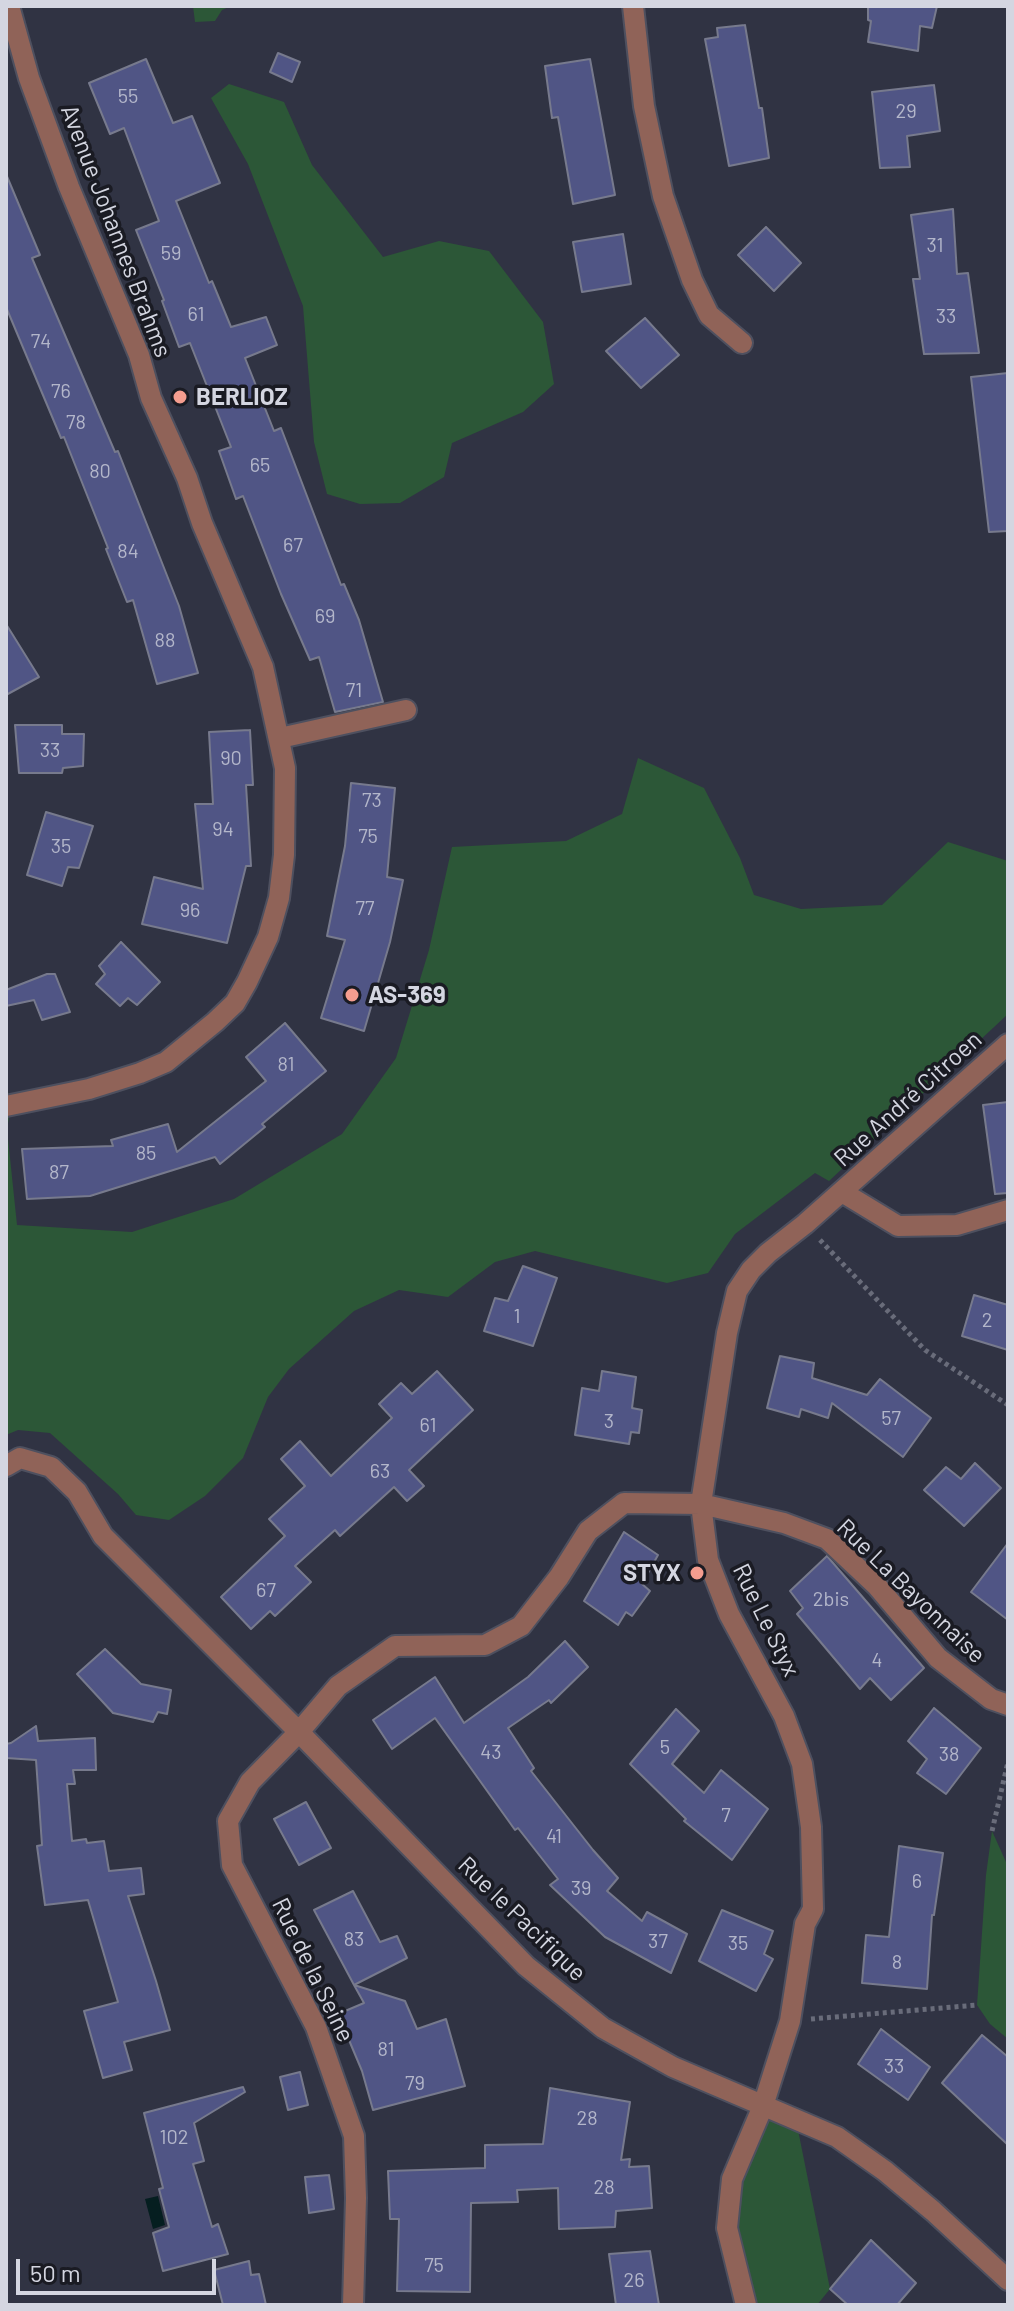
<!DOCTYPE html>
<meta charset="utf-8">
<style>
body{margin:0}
#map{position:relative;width:1014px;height:2311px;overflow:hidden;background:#303343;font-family:Barlow,sans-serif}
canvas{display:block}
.frame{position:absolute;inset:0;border:8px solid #d4d6e1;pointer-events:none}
.scale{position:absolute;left:16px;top:2259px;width:200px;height:36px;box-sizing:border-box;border:4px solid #d4d6e1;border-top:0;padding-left:10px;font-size:24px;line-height:28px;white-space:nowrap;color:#d4d6e1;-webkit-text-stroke:6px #1a1b23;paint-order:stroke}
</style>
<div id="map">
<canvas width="1014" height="2311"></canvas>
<div class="frame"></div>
<div class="scale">50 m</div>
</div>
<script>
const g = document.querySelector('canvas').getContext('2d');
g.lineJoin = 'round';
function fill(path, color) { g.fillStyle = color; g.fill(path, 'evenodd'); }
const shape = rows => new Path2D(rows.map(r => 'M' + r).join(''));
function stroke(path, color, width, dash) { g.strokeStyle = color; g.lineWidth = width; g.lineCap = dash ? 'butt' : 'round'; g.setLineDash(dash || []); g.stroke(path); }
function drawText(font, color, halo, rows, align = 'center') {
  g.font = font + ' Barlow,sans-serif'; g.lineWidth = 7; g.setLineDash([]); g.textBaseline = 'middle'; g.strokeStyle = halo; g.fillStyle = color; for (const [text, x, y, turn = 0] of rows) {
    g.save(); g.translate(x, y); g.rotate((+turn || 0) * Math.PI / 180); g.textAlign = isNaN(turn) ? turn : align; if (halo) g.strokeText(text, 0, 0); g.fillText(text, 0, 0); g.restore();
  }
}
const green = shape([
 [193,6,231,6,222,10,215,21,195,22],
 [229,84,284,102,312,165,383,257,439,241,489,251,543,322,554,384,523,412,452,443,444,477,400,503,360,504,327,494,314,442,303,306,248,164,211,98],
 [638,758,704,788,740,858,754,895,801,909,882,905,948,842,1008,861,1008,1014,829,1181,815,1173,735,1234,708,1273,667,1283,535,1251,495,1262,448,1297,399,1290,354,1311,289,1369,268,1397,243,1458,205,1496,169,1520,136,1515,118,1494,50,1433,18,1430,6,1435,6,1081,11,1107,7,1129,17,1225,132,1232,234,1199,342,1134,396,1058,429,950,452,847,566,841,622,814],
 [992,1831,1006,1862,1008,1863,1008,2039,990,2024,977,2005,986,1875],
 [763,2106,796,2120,830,2289,817,2305,746,2305,732,2179]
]);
const water = shape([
 [158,2196,165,2225,153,2229,145,2199]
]);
const building = shape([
 [868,6,937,6,932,28,920,26,918,51,868,42,871,21,868,20,868,6],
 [745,25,759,108,762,108,769,158,729,166,705,39,718,37,717,28,745,25],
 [278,53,300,62,292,82,270,72,278,53],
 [146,59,173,123,192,116,220,183,176,201,209,283,212,281,231,327,266,317,277,345,245,358,274,431,281,428,341,585,344,584,359,620,383,702,335,712,319,657,310,660,281,594,243,496,236,499,219,451,231,447,190,343,179,347,162,301,164,300,136,230,159,221,124,128,110,134,89,83,146,59],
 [590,59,615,195,573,204,558,117,552,118,545,66,590,59],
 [934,85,940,131,907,136,910,167,880,168,872,92,934,85],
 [6,174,40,255,32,258,115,452,118,451,179,606,198,673,157,684,133,600,127,602,106,549,108,548,64,437,61,438,6,307,6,174],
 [953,209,957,274,968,273,979,353,924,354,913,279,920,279,911,215,953,209],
 [766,227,801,263,774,291,738,255,766,227],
 [623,234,631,284,582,292,573,242,623,234],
 [645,318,679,355,641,388,606,351,645,318],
 [1008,373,1008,531,989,532,971,377,1008,373],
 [6,624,39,677,6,695,6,624],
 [15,725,62,725,62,734,84,734,83,766,63,768,62,773,19,773,15,725],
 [250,730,253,785,246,785,251,866,246,866,227,943,142,924,154,877,203,889,195,804,213,804,209,732,250,730],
 [351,783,395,788,387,877,403,880,390,942,364,1031,321,1018,345,940,327,936,345,846,351,783],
 [46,812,93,826,79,868,68,867,62,886,27,875,46,812],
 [121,942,160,982,137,1005,128,998,120,1006,96,984,105,974,99,966,121,942],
 [47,974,55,974,70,1012,42,1020,34,1000,6,1006,6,990,47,974],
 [285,1023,326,1071,262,1124,265,1127,220,1164,215,1157,90,1196,27,1199,22,1149,113,1146,111,1140,168,1124,177,1152,266,1081,246,1057,285,1023],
 [1008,1102,1008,1193,995,1194,983,1105,1008,1102],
 [523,1266,557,1278,533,1346,484,1331,495,1298,508,1301,523,1266],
 [974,1295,1008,1305,1008,1350,962,1336,974,1295],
 [780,1356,814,1363,812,1378,867,1395,880,1379,931,1418,903,1457,832,1403,828,1418,801,1409,799,1417,767,1408,780,1356],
 [437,1371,473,1410,409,1470,424,1486,407,1501,394,1487,340,1536,335,1530,295,1566,311,1582,275,1616,270,1611,251,1629,221,1597,285,1536,269,1519,305,1486,281,1459,300,1441,331,1476,392,1418,379,1404,401,1383,412,1394,437,1371],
 [602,1371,636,1377,632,1408,642,1410,639,1433,631,1432,629,1444,575,1435,582,1388,599,1391,602,1371],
 [975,1463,1001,1488,964,1526,924,1490,946,1467,961,1479,975,1463],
 [624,1532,658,1555,642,1584,650,1591,632,1616,626,1612,618,1625,584,1601,624,1532],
 [1008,1543,1008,1620,971,1592,1008,1543],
 [827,1556,924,1668,891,1700,870,1678,860,1689,797,1614,803,1608,790,1591,827,1556],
 [565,1641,588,1667,551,1703,549,1700,508,1728,534,1768,531,1771,593,1850,618,1878,607,1891,642,1921,647,1912,687,1934,671,1973,605,1937,550,1885,558,1879,518,1828,515,1830,435,1718,392,1749,373,1720,435,1677,464,1723,528,1677,565,1641],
 [105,1649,141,1684,171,1690,167,1714,158,1712,153,1722,113,1713,77,1674,105,1649],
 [934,1708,981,1748,946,1794,917,1773,927,1759,908,1741,934,1708],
 [676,1709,699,1731,672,1764,704,1793,721,1770,768,1809,732,1860,684,1821,686,1819,630,1764,676,1709],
 [36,1726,38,1741,95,1738,96,1770,73,1770,75,1784,67,1784,72,1841,86,1839,87,1843,104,1841,109,1871,141,1868,144,1894,128,1896,156,1981,170,2030,124,2042,132,2070,103,2078,84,2011,118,2002,88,1900,45,1905,37,1846,42,1845,36,1760,6,1758,6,1744,11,1743,36,1726],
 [306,1802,331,1848,299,1865,274,1819,306,1802],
 [899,1846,943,1853,934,1915,932,1915,927,1989,862,1983,866,1935,889,1937,899,1846],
 [353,1891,380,1942,397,1936,407,1958,354,1985,314,1910,353,1891],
 [722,1910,773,1931,764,1954,773,1959,756,1991,699,1961,722,1910],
 [354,1985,405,2001,417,2029,446,2019,465,2086,373,2110,362,2071,338,2014,364,2003,354,1985],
 [881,2029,930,2067,908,2100,858,2064,881,2029],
 [982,2035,1008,2057,1008,2145,942,2083,982,2035],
 [300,2072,308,2105,288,2110,280,2077,300,2072],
 [243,2087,245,2092,194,2123,204,2161,193,2164,212,2227,218,2224,228,2254,163,2271,153,2233,169,2227,159,2189,163,2188,144,2113,243,2087],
 [550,2088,630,2102,621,2160,630,2159,629,2167,649,2166,652,2208,616,2211,615,2227,559,2229,558,2188,517,2190,518,2202,471,2203,470,2292,397,2291,399,2219,390,2219,388,2171,485,2168,485,2145,543,2144,550,2088],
 [329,2175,334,2209,309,2213,305,2177,329,2175],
 [871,2240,916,2283,897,2305,848,2305,830,2289,871,2240],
 [650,2251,659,2305,616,2305,609,2254,650,2251],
 [249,2261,251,2275,259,2274,266,2305,223,2305,214,2270,249,2261]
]);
const path = shape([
 [820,1240,925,1350,1008,1405],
 [992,1831,1008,1762],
 [811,2019,977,2005]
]);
const minor = shape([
 [633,6,644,106,663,196,692,280,709,315,742,343],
 [280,738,406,710],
 [6,1106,89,1089,140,1073,166,1062,215,1022,235,1003,247,982,268,937,279,898,284,855,285,768,263,667,202,523,187,478,151,398,139,355,69,187,29,78,9,6],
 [842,1192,898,1226,957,1225,1008,1210],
 [6,1466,20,1458,51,1467,77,1492,103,1536,299,1732,526,1966,603,2028,673,2067,837,2137,885,2171,933,2211,1008,2280],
 [353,2305,356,2198,354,2136,316,2027,232,1865,228,1821,250,1782,299,1732,338,1686,395,1646,485,1645,521,1626,559,1577,588,1531,624,1503,701,1504,784,1523,827,1539,877,1586,938,1658,991,1699,1008,1705],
 [746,2305,727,2228,732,2179,763,2106,790,2021,805,1924,813,1909,811,1827,802,1764,784,1716,729,1614,708,1560,701,1504,727,1333,737,1291,751,1270,768,1253,805,1224,1008,1044]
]);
const markers = [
 [180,397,8,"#f59d8f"],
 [352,995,8,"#f59d8f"],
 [697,1573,8,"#f59d8f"]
];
const numberNames = [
 ["55",128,96],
 ["29",906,111],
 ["31",935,245],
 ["59",171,253],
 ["61",196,314],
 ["33",946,316],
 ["74",41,341],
 ["76",61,391],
 ["78",76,422],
 ["65",260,465],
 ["80",100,471],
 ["67",293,545],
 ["84",128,551],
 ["69",325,616],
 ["88",165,640],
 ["71",354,690],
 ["33",50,750],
 ["90",231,758],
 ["73",372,800],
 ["94",223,829],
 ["75",368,836],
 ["35",61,846],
 ["77",365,908],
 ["96",190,910],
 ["81",286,1064],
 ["85",146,1153],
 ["87",59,1172],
 ["1",517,1316],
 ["2",987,1320],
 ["57",891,1418],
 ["3",609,1421],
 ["61",428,1425],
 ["63",380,1471],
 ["67",266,1590],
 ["2bis",831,1599],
 ["4",877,1660],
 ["5",665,1747],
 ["43",491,1752],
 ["38",949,1754],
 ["7",726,1815],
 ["41",554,1836],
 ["6",917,1881],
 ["39",581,1888],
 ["83",354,1939],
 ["37",658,1941],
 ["35",738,1943],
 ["8",897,1962],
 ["81",386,2049],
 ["33",894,2066],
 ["79",415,2083],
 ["28",587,2118],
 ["102",174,2137],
 ["28",604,2187],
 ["75",434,2265],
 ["26",634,2280]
];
const streetNames = [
 ["Avenue Johannes Brahms",116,231,69],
 ["Rue André Citroen",908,1099,-42],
 ["Rue La Bayonnaise",911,1591,44],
 ["Rue Le Styx",766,1620,64],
 ["Rue le Pacifique",522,1919,44],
 ["Rue de la Seine",313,1970,64]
];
const poiNames = [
 ["BERLIOZ",196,397],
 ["AS-369",368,995],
 ["STYX",681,1573,"right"]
];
fill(green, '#2c5737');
fill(water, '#051e20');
fill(building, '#505585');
stroke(building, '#777a8d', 2);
stroke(minor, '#4e505f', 24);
stroke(path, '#696c7a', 5, [4, 4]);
stroke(minor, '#906358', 20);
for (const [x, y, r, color] of markers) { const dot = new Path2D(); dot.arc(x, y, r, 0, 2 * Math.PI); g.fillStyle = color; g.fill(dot); stroke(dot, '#1a1b23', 3); }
drawText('20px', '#b3b6ca', null, numberNames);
drawText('24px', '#d4d6e1', '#1a1b23', streetNames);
drawText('bold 24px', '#d4d6e1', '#1a1b23', poiNames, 'left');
</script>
